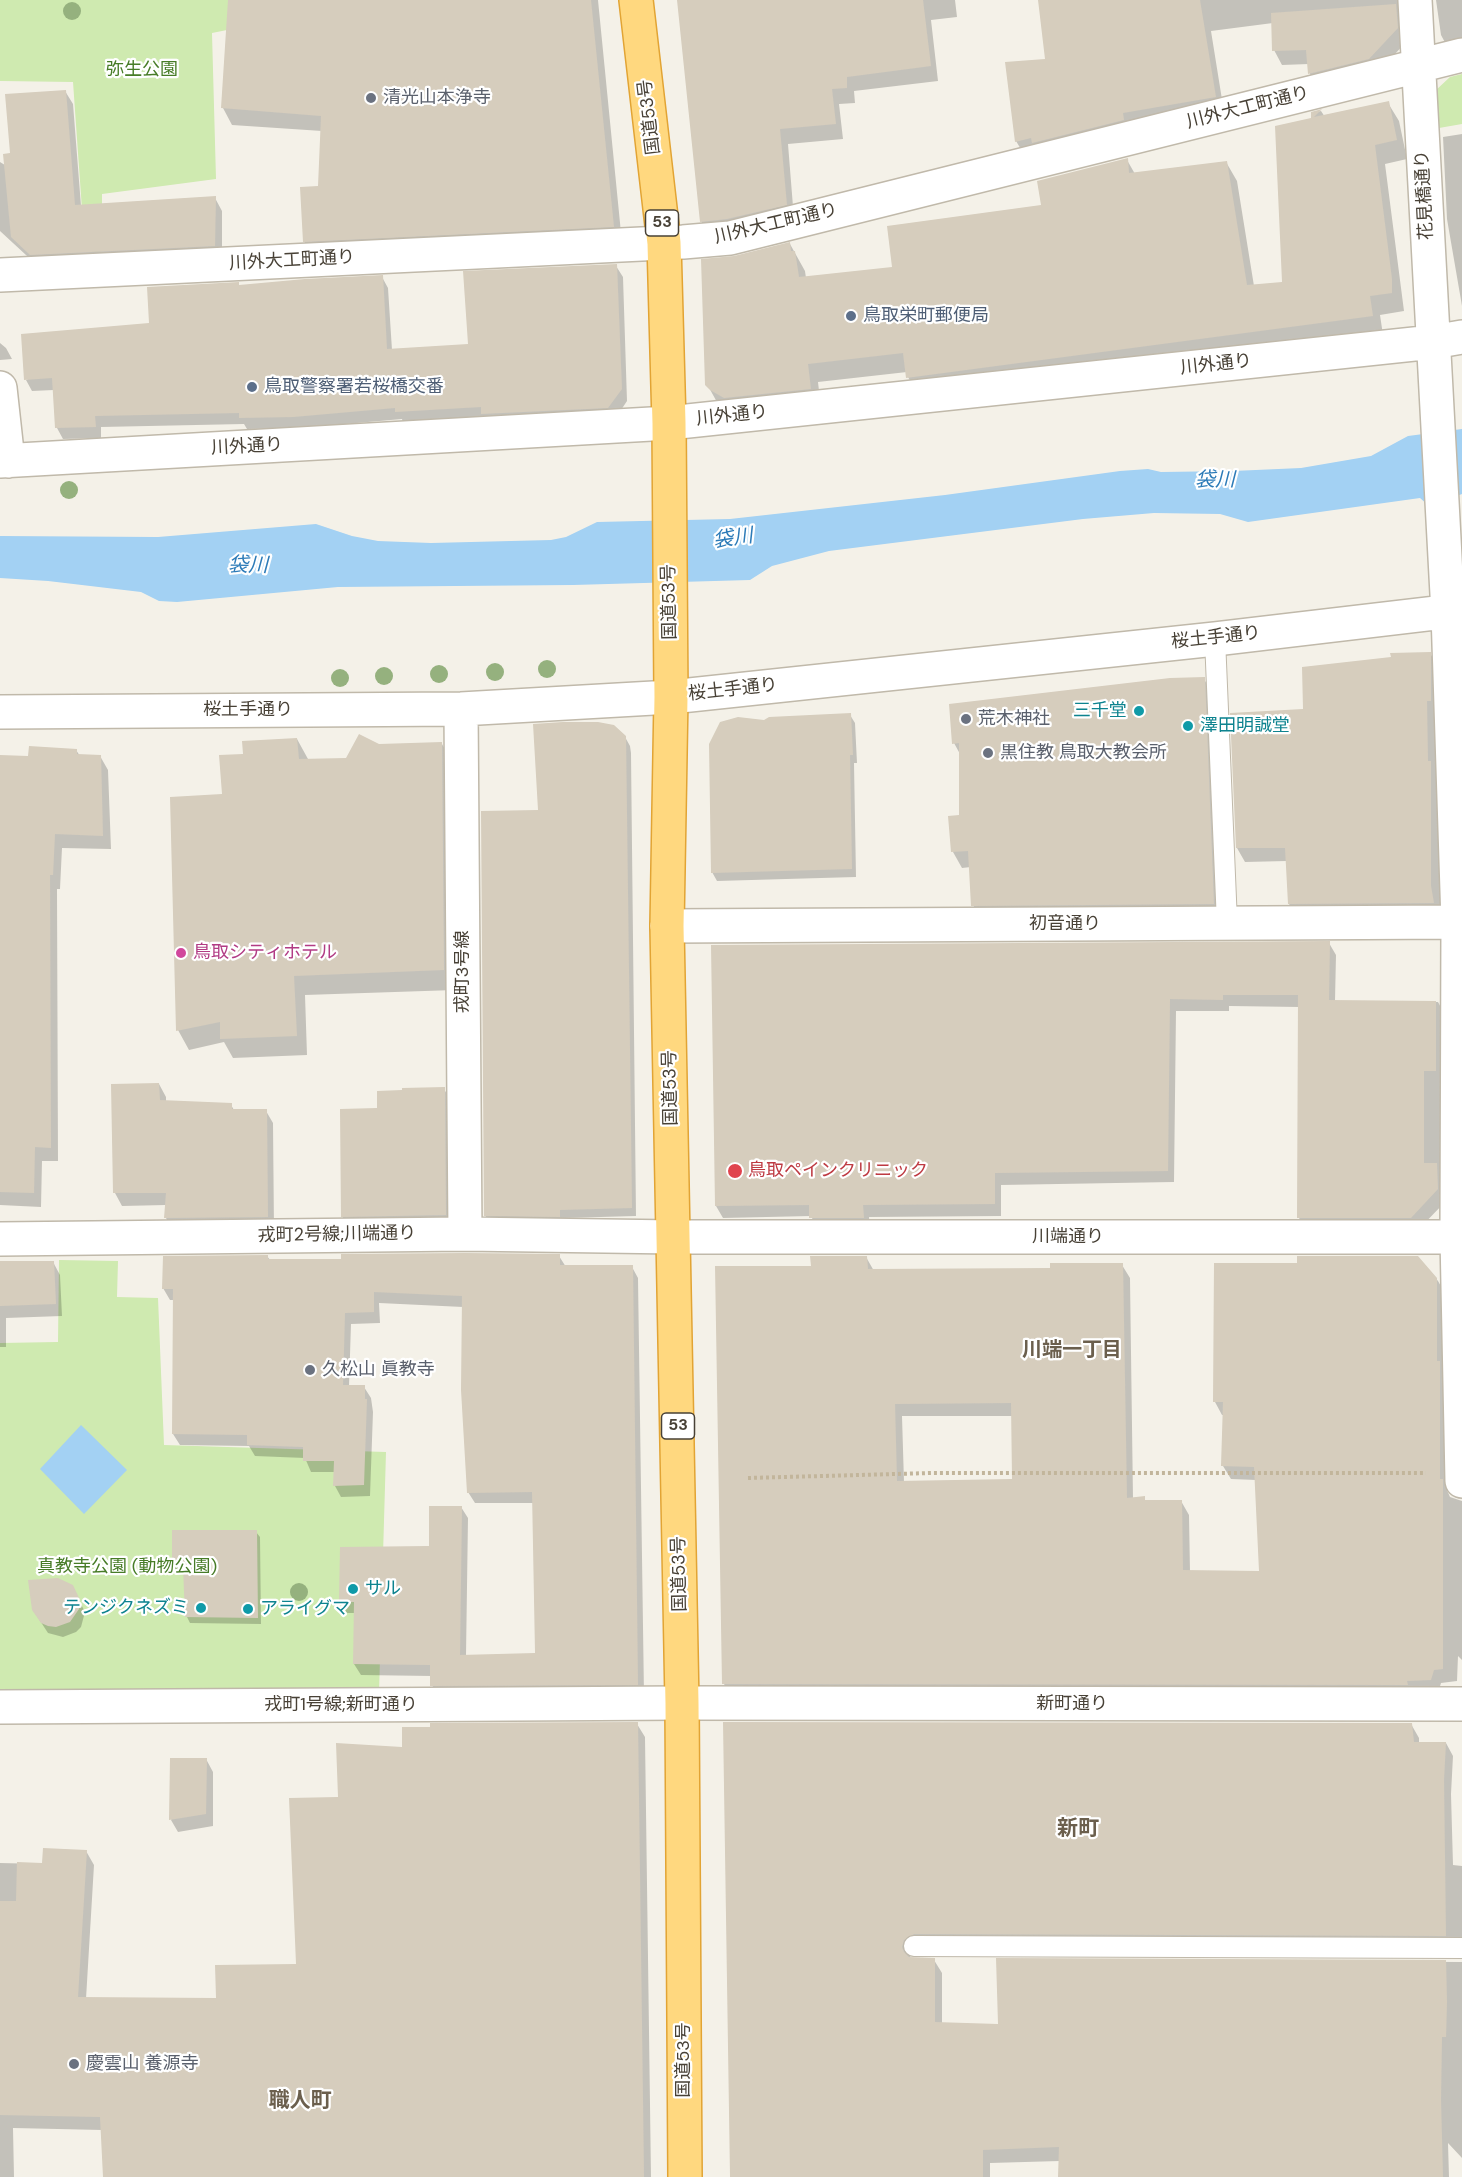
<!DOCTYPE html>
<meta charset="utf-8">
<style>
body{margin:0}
canvas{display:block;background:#f4f1e8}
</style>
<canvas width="1462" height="2177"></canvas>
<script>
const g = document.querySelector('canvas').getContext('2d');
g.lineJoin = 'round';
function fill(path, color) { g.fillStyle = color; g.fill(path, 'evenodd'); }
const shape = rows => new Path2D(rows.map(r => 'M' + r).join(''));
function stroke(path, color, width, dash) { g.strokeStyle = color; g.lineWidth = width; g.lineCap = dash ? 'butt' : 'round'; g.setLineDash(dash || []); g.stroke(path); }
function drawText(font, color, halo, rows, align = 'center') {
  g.font = font + ' "DM Sans","Noto Sans JP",sans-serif'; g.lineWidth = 4.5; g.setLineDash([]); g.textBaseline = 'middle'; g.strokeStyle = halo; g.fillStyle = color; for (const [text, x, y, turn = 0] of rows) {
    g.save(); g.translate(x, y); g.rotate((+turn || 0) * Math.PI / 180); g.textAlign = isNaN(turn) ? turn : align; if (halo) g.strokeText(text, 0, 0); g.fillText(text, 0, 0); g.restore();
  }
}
const green = shape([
 [0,0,244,0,247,26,212,33,216,179,102,194,102,251,85,252,73,82,0,81],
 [1462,74,1462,124,1439,128,1435,91,1450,77],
 [59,1260,118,1261,117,1297,158,1298,164,1445,386,1452,379,1693,0,1696,0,1343,58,1342]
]);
const water = shape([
 [1462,429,1462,494,1429,506,1420,498,1248,522,1220,514,1154,513,1083,519,829,551,772,566,750,580,573,585,338,587,177,602,159,601,141,592,48,581,0,578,0,536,158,537,316,524,352,536,378,541,431,543,551,540,566,537,597,522,730,519,945,495,1120,471,1148,469,1161,472,1233,471,1301,468,1371,456,1408,436],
 [81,1425,127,1470,84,1514,40,1469]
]);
const shadow = shape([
 [229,0,598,0,622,243,314,258,304,241,320,187,322,131,232,125,223,108],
 [679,0,955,0,957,17,931,20,938,81,854,91,855,103,839,104,843,139,788,144,794,219,710,236,701,221],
 [1040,0,1412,0,1405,43,1377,74,1318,88,1310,74,1309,64,1282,65,1274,50,1273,23,1211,31,1224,112,1025,156,1016,141,1047,60],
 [1436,0,1462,0,1462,47,1449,50,1441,35],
 [65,91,73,104,81,206,215,198,222,211,222,258,39,267,0,231,0,162,13,170],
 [1388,103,1399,121,1407,159,1385,164,1404,311,1380,315,1383,335,919,396,908,377,907,372,818,382,821,408,718,404,707,384,735,258,790,244,805,271,806,278,894,268,1042,206,1127,160,1135,174,1226,162,1237,181,1254,286,1284,283,1312,113,1321,111,1325,117],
 [1462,134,1462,306,1447,219,1443,137],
 [616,266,623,277,627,401,615,419,403,423,402,419,300,428,247,429,244,424,101,427,101,438,63,439,57,428,54,390,32,391,26,380,240,287,382,277,388,288,392,350,469,345],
 [0,343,6,348,12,359,0,360],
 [1430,653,1438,667,1446,908,1297,918,1289,904,1287,861,1245,862,1237,848,1305,710],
 [1204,679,1213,695,1222,920,982,921,973,905,971,867,962,868,953,852,960,817,960,754,954,743],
 [850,715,855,723,857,763,854,763,856,877,717,881,712,872,764,722],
 [625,737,630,746,631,753,636,1216,564,1218,564,1225,490,1224,485,1215,540,812],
 [297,739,308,759,346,759,379,746,442,744,453,764,455,990,305,995,307,1055,233,1058,224,1042,189,1050,178,1030,224,796,244,755],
 [76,750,80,756,100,756,108,770,111,849,62,848,60,889,57,889,58,1161,42,1161,41,1207,0,1205,0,757,30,758],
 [1329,943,1336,955,1335,1001,1438,1002,1445,1015,1445,1202,1418,1230,1306,1230,1299,1218,1299,1007,1229,1006,1229,1011,1176,1011,1174,1182,1001,1185,1001,1216,869,1217,870,1230,818,1230,811,1216,723,1218,716,1206,713,946],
 [159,1084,166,1097,166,1102,231,1105,234,1110,266,1111,273,1123,274,1230,173,1231,166,1218,166,1205,122,1206,115,1193,112,1085],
 [444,1089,451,1101,452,1227,349,1228,342,1216,379,1110],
 [267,1256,270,1260,559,1256,566,1267,632,1267,638,1278,644,1695,438,1697,432,1685,432,1676,361,1675,354,1664,355,1613,347,1613,340,1602,431,1548,461,1507,468,1518,466,1656,537,1654,534,1503,475,1503,468,1492,463,1307,379,1303,380,1323,351,1324,349,1386,364,1387,371,1398,373,1412,370,1496,341,1497,335,1486,335,1472,311,1472,305,1458,255,1456,249,1446,180,1445,173,1434,174,1300,170,1300,163,1288],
 [866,1257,874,1271,1052,1270,1122,1265,1130,1278,1133,1499,1146,1502,1181,1501,1189,1515,1190,1572,1260,1573,1256,1480,1231,1479,1223,1466,1224,1415,1222,1415,1215,1402,1299,1264,1418,1257,1438,1281,1446,1295,1449,1427,1447,1490,1450,1497,1462,1501,1462,1660,1458,1656,1457,1681,1441,1683,1438,1693,731,1697,724,1684,812,1267],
 [902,1416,1013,1416,1014,1480,904,1482],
 [0,1262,53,1262,60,1275,62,1316,6,1318,6,1347,0,1347],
 [256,1532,260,1537,261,1624,190,1623,187,1617,185,1572,176,1572,173,1566],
 [72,1587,85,1612,81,1627,76,1632,63,1637,48,1633,33,1610],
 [724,1723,1411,1724,1419,1738,1419,1744,1446,1743,1453,1756,1451,1794,1453,1865,1462,1866,1462,1949,911,1953,910,1958,934,1960,942,1973,942,2024,1000,2025,998,1960,1462,1962,1462,2158,1448,2143,1449,2177,1060,2177,1060,2161,990,2163,990,2177,731,2177],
 [637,1724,645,1737,651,2177,104,2177,102,2130,13,2128,14,2177,0,2177,0,1863,44,1864,86,1851,94,1865,86,1999,218,1999,297,1965,339,1798,403,1748],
 [206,1759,213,1772,213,1826,178,1832,171,1820]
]);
const building = shape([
 [228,0,591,0,614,227,303,242,300,187,318,186,321,116,221,108],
 [677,0,923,0,931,66,847,77,847,88,832,89,836,124,780,129,787,205,727,219,700,222],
 [1038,0,1200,0,1216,97,1123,113,1124,120,1032,143,1031,138,1015,142,1005,62,1045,59],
 [1396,4,1398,28,1369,59,1308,74,1306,50,1272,51,1271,13],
 [66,90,75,205,216,196,215,246,30,255,11,237,3,154,10,153,5,94],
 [1389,101,1397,140,1375,145,1392,279,1392,293,1370,296,1373,316,906,378,903,353,808,364,811,389,724,398,710,390,705,385,701,259,734,256,790,242,791,251,795,251,799,277,892,267,887,226,1041,205,1037,181,1128,158,1129,173,1227,161,1247,285,1282,282,1275,126,1311,118,1311,112,1322,109,1314,117],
 [617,264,622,389,608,408,481,414,481,407,395,412,395,408,293,417,239,418,239,413,95,416,96,427,55,428,52,378,24,380,21,334,149,323,147,287,239,282,239,285,305,279,383,275,387,349,468,344,463,271],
 [1431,652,1431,701,1427,701,1428,761,1431,761,1431,886,1434,903,1288,904,1285,848,1236,848,1230,713,1303,709,1302,667,1391,657,1390,653],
 [1205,677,1214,904,971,906,968,851,951,852,948,816,959,815,959,743,952,744,949,704,1170,678],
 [851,713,853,755,850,755,852,869,711,873,709,744,720,722,738,717,764,720,769,717],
 [563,722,598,722,614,725,626,736,632,1208,560,1210,560,1217,484,1216,481,811,538,810,533,724],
 [359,734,379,744,442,742,444,970,294,976,297,1036,220,1039,220,1022,176,1031,170,797,222,794,219,755,243,754,242,741,297,738,299,759,346,758],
 [29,746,77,749,77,754,101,755,103,836,55,834,53,875,50,875,51,1148,35,1147,34,1193,0,1192,0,755,28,756],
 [1330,941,1329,1000,1436,1001,1436,1071,1424,1071,1424,1163,1437,1163,1438,1189,1411,1218,1297,1218,1298,995,1223,995,1223,1000,1170,999,1168,1171,995,1173,995,1204,863,1205,864,1218,809,1218,809,1205,715,1206,711,945],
 [159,1083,160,1100,232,1103,232,1109,267,1109,268,1217,164,1218,166,1193,113,1193,111,1084],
 [445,1087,446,1215,341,1217,340,1109,377,1108,377,1091,402,1090,402,1088],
 [465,1253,560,1254,560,1265,633,1265,638,1685,430,1686,430,1665,353,1664,354,1602,339,1602,340,1547,429,1546,429,1506,462,1506,460,1655,535,1653,532,1492,467,1493,461,1390,462,1296,374,1292,374,1312,345,1313,343,1385,365,1385,365,1399,367,1399,364,1485,333,1486,334,1461,303,1461,303,1447,247,1445,247,1435,172,1434,173,1289,162,1289,163,1256,268,1255,268,1259,341,1259,341,1254],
 [810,1256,867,1256,868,1269,1050,1268,1050,1263,1123,1263,1127,1498,1145,1496,1145,1500,1182,1500,1183,1570,1259,1571,1254,1467,1221,1466,1223,1402,1213,1402,1214,1263,1297,1263,1297,1256,1418,1256,1437,1278,1437,1361,1440,1361,1440,1479,1443,1479,1443,1669,1434,1670,1431,1680,1407,1681,1408,1685,722,1684,715,1266,811,1266],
 [1011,1403,1012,1479,897,1481,895,1404],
 [0,1261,54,1261,56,1304,0,1306],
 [172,1530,257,1530,258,1618,185,1617,183,1566,172,1566],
 [58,1578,73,1585,80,1600,79,1609,70,1622,56,1627,48,1626,41,1623,32,1610,28,1580],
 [638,1722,644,2177,103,2177,100,2117,0,2115,0,1901,16,1901,17,1862,42,1863,43,1848,87,1850,78,1997,216,1998,215,1965,296,1964,289,1798,338,1797,336,1743,402,1747,402,1727,430,1727,430,1723],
 [723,1722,1412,1723,1414,1742,1446,1742,1444,1780,1446,1936,914,1934,904,1940,902,1947,904,1952,909,1957,935,1958,935,2022,998,2024,996,1958,1446,1960,1447,2002,1446,2037,1442,2037,1441,2100,1443,2177,1058,2177,1059,2147,983,2150,983,2177,730,2177],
 [170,1758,207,1758,206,1814,169,1820]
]);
const path = shape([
 [748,1478,932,1473,1426,1473]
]);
const service = shape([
 [1215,639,1227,923],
 [914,1946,1462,1948]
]);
const minor = shape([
 [1415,0,1448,613,1458,922,1457,1237,1462,1481],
 [0,275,683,242,730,238,1462,55],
 [0,388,8,461],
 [0,461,669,423,1433,342,1462,337],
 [461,709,465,1234],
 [0,712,461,709,671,697,1215,639,1462,610],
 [667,926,1462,922],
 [0,1239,465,1234,675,1237,1462,1237],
 [0,1707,682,1703,1462,1704]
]);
const trunk = shape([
 [636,0,664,243,669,423,671,697,667,926,682,1703,685,2177]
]);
const trees = [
 [72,11],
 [69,490],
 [547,669],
 [495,672],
 [439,674],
 [384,676],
 [340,678],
 [299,1592]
];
const markers = [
 [371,98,6,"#6b7280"],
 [851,316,6,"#5c6f8a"],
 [252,387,6,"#5c6f8a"],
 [1139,711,6,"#0f9aa8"],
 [966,719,6,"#6b7280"],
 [1188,726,6,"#0f9aa8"],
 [988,753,6,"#6b7280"],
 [181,953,6,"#d1479c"],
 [735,1171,8,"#e0444e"],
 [310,1370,6,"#6b7280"],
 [353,1589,6,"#0f9aa8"],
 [201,1608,6,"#0f9aa8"],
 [248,1609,6,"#0f9aa8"],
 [74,2064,6,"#6b7280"]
];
const shields = [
 [662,223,33],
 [678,1426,33]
];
const shieldNames = [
 ["53",662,223],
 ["53",678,1426]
];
const parkNames = [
 ["弥生公園",142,70],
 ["真教寺公園 (動物公園)",127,1567]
];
const worshipNames = [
 ["清光山本浄寺",383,98],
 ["荒木神社",978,719],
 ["黒住教 鳥取大教会所",1000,753],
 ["久松山 眞教寺",322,1370],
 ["慶雲山 養源寺",86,2064]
];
const streetNames = [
 ["川外大工町通り",1248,108,-14],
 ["国道53号",650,117,-97],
 ["花見橋通り",1425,195,-93],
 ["川外大工町通り",776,224,-13],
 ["川外大工町通り",292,261,-3],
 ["川外通り",1216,365,-6],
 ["川外通り",732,416,-6],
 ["川外通り",247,447,-3],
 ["国道53号",670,602,-91],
 ["桜土手通り",1216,638,-6],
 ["桜土手通り",733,690,-6],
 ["桜土手通り",248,710],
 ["初音通り",1065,924],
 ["戎町3号線",463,972,-90],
 ["国道53号",671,1088,-91],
 ["戎町2号線;川端通り",337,1235,-1],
 ["川端通り",1068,1237],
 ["国道53号",680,1574,-91],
 ["新町通り",1072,1704],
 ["戎町1号線;新町通り",341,1705],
 ["国道53号",684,2060,-90]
];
const serviceNames = [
 ["鳥取栄町郵便局",863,316],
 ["鳥取警察署若桜橋交番",264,387]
];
const cultureNames = [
 ["三千堂",1127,711,"right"],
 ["澤田明誠堂",1200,726],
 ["サル",365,1589],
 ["テンジクネズミ",189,1608,"right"],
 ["アライグマ",260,1609]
];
const hotelNames = [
 ["鳥取シティホテル",193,953]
];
const healthNames = [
 ["鳥取ペインクリニック",748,1171]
];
const waterNames = [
 ["袋川",1215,481],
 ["袋川",733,539,-8],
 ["袋川",248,566,1]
];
const neighbourhoodNames = [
 ["川端一丁目",1072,1351]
];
const quarterNames = [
 ["新町",1078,1829],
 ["職人町",300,2101]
];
fill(green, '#cfeab0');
fill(water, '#a3d1f3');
fill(shadow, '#0003');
fill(building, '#d6cdbd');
stroke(service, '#c0b9aa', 22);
stroke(minor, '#c0b9aa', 36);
stroke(trunk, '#e2a434', 36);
stroke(path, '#c2b59b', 4, [3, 3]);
stroke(service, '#fff', 20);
stroke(minor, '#fff', 33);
stroke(trunk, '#ffd87f', 33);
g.fillStyle = '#95b17e';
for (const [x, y] of trees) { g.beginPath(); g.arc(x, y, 9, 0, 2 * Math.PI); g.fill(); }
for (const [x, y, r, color] of markers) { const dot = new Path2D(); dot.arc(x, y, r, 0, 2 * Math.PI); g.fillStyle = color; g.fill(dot); stroke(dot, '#fff', 2); }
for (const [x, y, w] of shields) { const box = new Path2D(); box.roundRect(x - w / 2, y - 13, w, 26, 4.5); g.fillStyle = '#fff'; g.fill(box); stroke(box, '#484136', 1.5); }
drawText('bold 16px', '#484136', null, shieldNames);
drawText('18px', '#477c27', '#fff', parkNames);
drawText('18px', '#5b616d', '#fff', worshipNames, 'left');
drawText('18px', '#484136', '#fff', streetNames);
drawText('18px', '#4e5e75', '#fff', serviceNames, 'left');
drawText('18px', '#0d838f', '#fff', cultureNames, 'left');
drawText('18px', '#b23c85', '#fff', hotelNames, 'left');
drawText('18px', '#be3a42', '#fff', healthNames, 'left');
drawText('italic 20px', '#2c7bb8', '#fff', waterNames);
drawText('bold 20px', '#6b5f4d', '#fff', neighbourhoodNames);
drawText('bold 21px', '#6b5f4d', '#fff', quarterNames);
</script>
